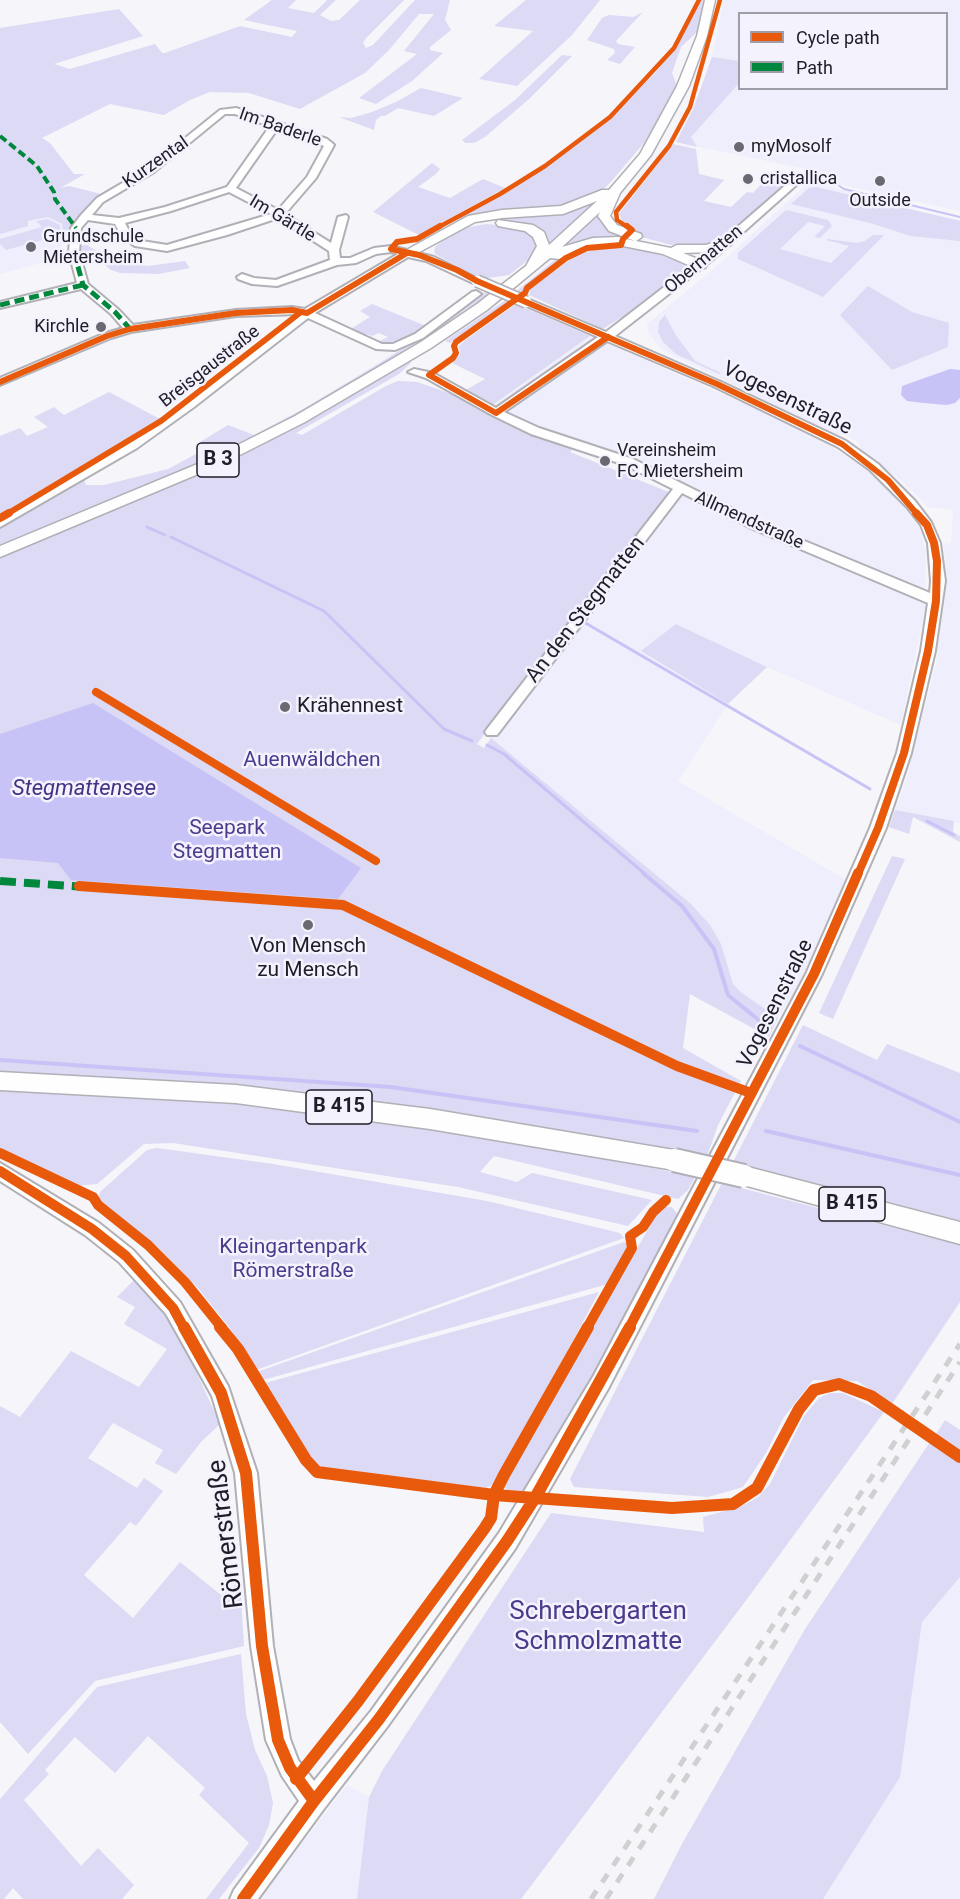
<!DOCTYPE html>
<meta charset="utf-8">
<style>
body{margin:0}
#map{position:relative;width:960px;height:1899px;overflow:hidden;background:#f5f5fa;font-family:Roboto,sans-serif}
canvas{display:block}
.legend{position:absolute;left:738px;top:12px;width:210px;height:78px;box-sizing:border-box;background:#f3f2fd;border:2px solid #9e9da8;margin:0;padding:8px 10px;list-style:none;font-size:18px;color:#1f1e28}
.legend li{display:flex;align-items:center;gap:12px;height:30px}
.legend b{width:30px;border:2px solid #9e9da8}
</style>
<div id="map">
<canvas width="960" height="1899"></canvas>
<ul class="legend">
<li><b style="height:8px;background:#e8590c"></b>Cycle path</li>
<li><b style="height:8px;background:#00873e"></b>Path</li>
</ul>
</div>
<script>
const g = document.querySelector('canvas').getContext('2d');
g.lineJoin = 'round';
function fill(path, color) { g.fillStyle = color; g.fill(path, 'evenodd'); }
const shape = rows => new Path2D(rows.map(r => 'M' + r).join(''));
function stroke(path, color, width, dash) { g.strokeStyle = color; g.lineWidth = width; g.lineCap = dash ? 'butt' : 'round'; g.setLineDash(dash || []); g.stroke(path); }
function drawText(font, color, halo, rows, align = 'center') {
  g.font = font + ' Roboto,sans-serif'; g.lineWidth = 5; g.setLineDash([]); g.textBaseline = 'middle'; g.strokeStyle = halo; g.fillStyle = color; for (const [text, x, y, turn = 0] of rows) {
    g.save(); g.translate(x, y); g.rotate((+turn || 0) * Math.PI / 180); g.textAlign = isNaN(turn) ? turn : align; if (halo) g.strokeText(text, 0, 0); g.fillText(text, 0, 0); g.restore();
  }
}
const built = shape([
 [724,0,960,0,960,211,810,178,815,171,676,142,707,76],
 [740,14,946,14,946,88,740,88],
 [810,181,911,209,960,220,960,823,895,810,905,783,936,665,947,583,944,543,951,544,953,510,928,507,897,477,860,449,859,442,846,435,835,434,668,353,656,343,649,334,647,324,723,261],
 [48,217,62,224,63,236,59,258,0,274,0,234,28,221],
 [590,336,779,419,827,444,869,471,885,486,899,500,920,529,926,552,925,608,901,725,767,667,676,624,642,652,728,704,678,781,846,880,797,988,778,1018,742,993,733,984,721,944,486,735,559,635,674,489,624,463,485,410],
 [960,1577,960,1899,823,1899,900,1777,922,1622],
 [347,1785,369,1797,357,1899,259,1899]
]);
const green = shape([
 [272,0,296,0,288,8,314,13,327,0,336,0,320,15,331,21,339,20,360,0,404,0,366,38,363,43,366,48,373,45,415,0,450,0,445,20,451,30,430,47,430,50,443,53,412,81,376,104,359,98,417,54,404,51,434,14,419,14,389,50,365,73,300,109,249,93,210,92,190,100,164,115,110,104,42,138,50,143,74,174,85,174,60,188,69,186,101,194,73,222,68,235,63,236,62,224,48,217,28,221,28,226,0,234,0,28,119,9,143,36,54,64,70,69,155,44,162,53,165,53,240,26,292,37,297,31,244,20],
 [526,0,600,0,572,35,517,86,479,79,533,31,494,26],
 [701,0,705,0,697,32,681,47,672,73,678,89,644,143,608,185,600,192,560,209,472,216,455,220,541,170,611,117,655,73,677,45],
 [643,12,616,41,618,44,635,47,620,64,607,60,615,53,614,49,587,40,602,18,609,15,633,17],
 [562,55,572,56,529,99,485,137,474,143,465,143,462,140,515,100],
 [712,57,739,61,739,83,691,137,697,147,676,142,693,110],
 [421,88,463,98,434,116,398,108,385,116,381,116,376,120,374,130,339,117,351,118,372,112,396,102],
 [673,144,696,149,699,174,724,180,704,201,731,207,747,192,753,193,772,173,791,180,712,246,675,246,634,235,635,230,623,222,619,214],
 [432,163,440,169,436,174,418,187,450,198,483,179,505,188,419,235,373,212],
 [816,187,960,221,960,241,911,236,870,223,791,204,809,188],
 [597,201,599,202,550,244,545,232,520,222,480,220],
 [786,210,828,220,832,226,820,238,814,237,825,226,808,222,780,249,831,263,849,246,826,240,828,239,857,243,865,241,873,235,884,235,823,297,738,259,738,253],
 [598,214,622,235,620,239,598,239,566,245],
 [48,219,60,225,61,235,6,250,0,244,0,239,42,227,36,221],
 [486,224,521,227,533,235,537,242,537,250,532,257,509,275,481,279,435,254,434,250,436,246,446,238,469,227],
 [87,245,102,254,129,264,148,266,185,261,190,268,158,274,120,273,111,270,88,251,78,252,78,246],
 [619,245,584,248,574,252,563,258,507,304,450,343,445,341,503,302,561,255,585,246],
 [641,246,688,263,686,269,641,305,603,329,529,295,531,288,578,254,603,248],
 [868,286,912,312,949,323,948,347,892,370,840,315],
 [485,292,490,293,367,377,257,437,175,475,0,547,0,527,84,480,86,485,104,485,168,469,209,447,200,442,228,425,254,435,303,409,378,364,439,325],
 [372,304,426,326,404,340,383,343,378,342,388,337,379,333,372,336,367,334,362,336,349,330,370,317,360,311],
 [516,304,590,336,491,406,466,390,485,379,452,363,460,354,459,346,463,342],
 [665,315,675,334,695,361,721,373,719,374,676,354,663,342,658,332,659,322],
 [410,362,412,362,399,374,296,433,302,435,386,386,398,381,417,382,455,395,504,420,576,446,570,452,671,493,559,635,477,744,484,748,491,738,691,904,710,925,721,944,733,984,742,993,778,1018,769,1037,690,994,683,1048,741,1081,718,1125,706,1159,0,1072,0,558,203,472,258,447],
 [109,392,160,419,0,515,0,436,20,428,27,436,48,427,34,417,54,407,64,415],
 [676,624,767,667,728,704,641,651],
 [895,810,954,821,953,832,960,836,960,842,913,817,909,834,889,827],
 [892,856,905,859,833,1019,819,1013],
 [803,1025,877,1060,887,1044,960,1073,960,1221,733,1162],
 [0,1090,244,1103,337,1113,555,1147,695,1177,688,1190,678,1199,494,1156,480,1172,517,1182,532,1173,652,1200,628,1226,458,1187,173,1143,144,1144,97,1184,75,1186,0,1150],
 [157,1148,273,1164,487,1201,620,1233,624,1238,256,1370,229,1327,198,1288,159,1248,105,1206,99,1198,100,1192,147,1150],
 [722,1183,960,1245,960,1302,892,1404,857,1381,813,1380,784,1417,766,1453,743,1487,708,1497,574,1487,570,1479],
 [664,1207,672,1207,679,1216,594,1378,526,1495,507,1492,505,1484,656,1215],
 [624,1242,629,1244,626,1252,608,1284,263,1380,257,1372],
 [138,1276,168,1310,220,1424,201,1442,176,1474,155,1463,163,1450,113,1423,88,1458,137,1488,144,1478,163,1491,136,1526,130,1522,84,1575,133,1618,180,1562,221,1595,240,1581,244,1646,95,1681,28,1754,0,1722,0,1406,20,1417,71,1351,139,1387,167,1349,124,1324,135,1307,117,1297],
 [599,1292,496,1483,486,1488,320,1468,311,1460,265,1383],
 [830,1393,843,1393,884,1412,750,1595,521,1899,357,1899,369,1797,382,1771,551,1513,704,1532,703,1517,742,1506,758,1497,770,1484,804,1416,819,1398],
 [945,1420,960,1430,960,1451,936,1434],
 [930,1442,960,1463,960,1577,922,1622,900,1777,823,1899,654,1899,683,1842,805,1629],
 [241,1654,246,1714,255,1750,267,1776,273,1803,269,1825,259,1848,219,1899,206,1899,249,1843,199,1795,205,1788,148,1736,115,1773,75,1737,45,1770,49,1774,24,1800,81,1866,98,1848,134,1885,122,1899,23,1899,13,1888,4,1899,0,1899,0,1799,97,1687]
]);
const water = shape([
 [950,369,960,370,960,398,955,403,947,405,923,403,907,401,901,395,902,386],
 [93,703,361,868,338,899,71,880,58,863,0,858,0,734]
]);
const streamFar2 = shape([
 [838,185,844,189,960,217]
]);
const streamFar1 = shape([
 [147,527,165,535],
 [171,537,324,611,444,729,472,741],
 [582,621,870,789],
 [487,745,504,754,645,874],
 [927,821,954,835]
]);
const stream = shape([
 [643,873,682,906,714,949,728,995,766,1026],
 [800,1046,960,1122],
 [0,1060,391,1087,697,1131],
 [766,1131,960,1175]
]);
const minor = shape([
 [236,108,327,139,332,143,334,145,316,178,285,214,331,243,338,217,346,215,348,217,339,250,340,258,350,258,374,248,391,246,434,257,482,281,473,283,426,261,408,257,315,313,382,344,393,344,415,334,472,292,476,291,481,294,423,338,395,350,376,349,308,318,194,407,137,448,0,527,0,518,129,442,186,403,298,314,236,316,131,332,111,338,0,385,0,378,103,334,123,328,111,314,81,289,0,308,0,302,77,283,69,252,71,228,81,215,97,198,148,168,220,110,236,108],
 [225,114,235,114,270,126,227,187,165,207,119,218,92,215,103,202,154,172,225,114],
 [278,128,324,146,307,177,278,210,236,188,278,128],
 [229,192,271,214,167,245,142,241,130,233,125,223,171,211,229,192],
 [278,218,329,251,330,260,276,280,254,278,242,274,237,277,238,279,252,284,277,286,337,265,356,263,376,254,391,252,398,254,305,309,292,307,236,310,133,325,119,310,88,284,79,252,81,228,88,220,115,224,122,237,135,246,167,251,227,235,278,218],
 [795,177,803,179,711,261,615,336,721,382,846,441,878,464,915,501,931,522,940,543,945,581,935,651,911,753,886,828,822,974,608,1389,515,1549,387,1727,323,1810,258,1899,230,1899,234,1890,299,1801,282,1776,266,1740,251,1646,235,1473,212,1396,166,1314,119,1262,85,1235,0,1181,0,1163,99,1223,133,1250,180,1302,228,1386,257,1473,273,1646,290,1739,298,1760,314,1781,371,1711,499,1533,594,1375,806,974,870,828,897,753,921,651,928,603,753,529,682,493,497,735,487,735,485,732,487,729,673,489,625,465,531,434,492,415,426,378,408,372,414,369,433,373,496,408,598,337,522,304,522,300,530,300,606,332,703,257,795,177],
 [607,341,713,386,838,447,870,470,907,507,921,525,928,543,931,581,930,593,761,523,633,459,539,428,504,412,607,341]
]);
const major = shape([
 [705,0,715,0,707,36,689,86,651,155,620,193,610,216,617,225,641,234,642,237,636,241,671,248,677,245,706,245,726,238,731,239,732,242,731,245,712,252,683,253,705,262,707,265,705,268,695,268,663,254,618,245,593,246,578,249,560,259,550,258,487,310,431,348,305,422,222,464,0,557,0,546,212,458,295,416,421,342,477,304,526,266,537,246,533,237,525,231,498,226,496,223,498,220,533,225,544,232,549,245,597,201,563,214,502,218,475,222,412,256,407,257,401,253,468,216,502,210,561,206,602,190,609,190,640,154,677,86,697,36,705,0],
 [600,212,598,216,609,231,635,241,618,237,593,238,562,247,600,212],
 [0,1072,236,1085,430,1109,674,1150,682,1153,686,1160,682,1167,674,1170,430,1129,236,1103,0,1090,0,1072],
 [744,1166,960,1222,960,1244,736,1183,732,1176,736,1169,744,1166]
]);
const rail = shape([
 [591,1899,960,1344],
 [606,1899,960,1362]
]);
const minorBridge = shape([
 [477,281,526,302]
]);
const majorBridge = shape([
 [674,1160,744,1176]
]);
const quietFar2 = shape([
 [0,136,37,166,54,192,55,199,76,228]
]);
const quietFar1 = shape([
 [74,252,83,285,115,312,130,329],
 [0,305,83,285]
]);
const quiet = shape([
 [0,881,85,887]
]);
const cyclewayFar4 = shape([
 [437,228,500,194,545,166,610,117,674,48,699,0],
 [629,228,617,220,616,212,669,146,690,107,720,0]
]);
const cyclewayFar3 = shape([
 [440,226,417,239,397,242,391,249,419,255,457,270,477,281,717,384,842,444,888,480,917,514],
 [608,337,496,413,429,375,453,358,456,353,454,346,456,342,525,293,527,288,566,258,587,248,621,245,623,239,632,230,627,226],
 [0,382,107,336,130,329,236,313,292,310,307,313,407,253],
 [7,514,161,421,301,312]
]);
const cyclewayFar2 = shape([
 [0,518,9,513],
 [96,692,376,861],
 [858,874,878,828,904,753,928,651,936,601,937,561,934,543,927,525,916,513]
]);
const cyclewayFar1 = shape([
 [79,886,343,905,677,1066,751,1093],
 [0,1153,93,1197,98,1205,148,1245,185,1282,222,1328],
 [0,1171,92,1229,126,1256,173,1308,184,1328],
 [587,1328,632,1248,630,1236,643,1227,653,1212,666,1200],
 [629,1328,814,974,858,873]
]);
const cycleway = shape([
 [184,1327,221,1393,246,1473,262,1646,278,1740,290,1768,314,1801],
 [220,1327,238,1349,306,1460,317,1472,494,1495,672,1508,733,1504,757,1488,799,1409,814,1390,839,1384,871,1396,960,1457],
 [296,1779,358,1701,484,1529,491,1518,494,1495,504,1475,588,1327],
 [243,1899,314,1801,379,1719,507,1541,535,1498,630,1327]
]);
const markers = [
 [739,147,6,"#6a6972"],
 [748,179,6,"#6a6972"],
 [880,181,6,"#6a6972"],
 [31,247,6,"#6a6972"],
 [101,327,6,"#6a6972"],
 [605,461,6,"#6a6972"],
 [285,707,6,"#6a6972"],
 [308,925,6,"#6a6972"]
];
const farStreetnames = [
 ["Im Baderle",280,128,19],
 ["Kurzental",156,163,-35],
 ["Im Gärtle",282,219,31],
 ["Obermatten",704,260,-40],
 ["Breisgaustraße",210,367,-38],
 ["Allmendstraße",749,521,24]
];
const farPoinames = [
 ["myMosolf",751,147],
 ["cristallica",760,179],
 ["Outside",880,201,"center"],
 ["Grundschule",43,237],
 ["Mietersheim",43,258],
 ["Kirchle",89,327,"right"],
 ["Vereinsheim",617,451],
 ["FC Mietersheim",617,472]
];
const shields = [
 [218,460,42],
 [339,1107,66],
 [852,1204,66]
];
const shieldNames = [
 ["B 3",218,460],
 ["B 415",339,1107],
 ["B 415",852,1204]
];
const streetNames = [
 ["Vogesenstraße",787,399,26],
 ["An den Stegmatten",586,610,-52],
 ["Vogesenstraße",776,1004,-63]
];
const poiNames = [
 ["Krähennest",297,707],
 ["Von Mensch",308,947,"center"],
 ["zu Mensch",308,971,"center"]
];
const parkNames = [
 ["Auenwäldchen",312,761],
 ["Seepark",227,829],
 ["Stegmatten",227,853],
 ["Kleingartenpark",293,1248],
 ["Römerstraße",293,1272]
];
const waterNames = [
 ["Stegmattensee",84,789]
];
const nearStreetnames = [
 ["Römerstraße",227,1534,-97]
];
const nearParknames = [
 ["Schrebergarten",598,1612],
 ["Schmolzmatte",598,1642]
];
fill(built, '#efeefc');
fill(green, '#dcdaf4');
fill(water, '#c8c3f6');
stroke(streamFar2, '#c8c3f6', 2);
stroke(streamFar1, '#c8c3f6', 3);
stroke(stream, '#c8c3f6', 4);
stroke(minor, '#b0b0b6', 4);
stroke(major, '#b0b0b6', 3);
fill(minor, '#fefefe');
fill(major, '#fefefe');
stroke(rail, '#d0d0d2', 5, [10, 10]);
stroke(minorBridge, '#b0b0b6', 14, []);
stroke(majorBridge, '#b0b0b6', 26, []);
stroke(minorBridge, '#fefefe', 11);
stroke(majorBridge, '#fefefe', 22);
stroke(quietFar2, '#00873e', 4, [8, 4]);
stroke(quietFar1, '#00873e', 5, [10, 5]);
stroke(quiet, '#00873e', 8, [16, 8]);
stroke(cyclewayFar4, '#e8590c', 4.5);
stroke(cyclewayFar3, '#e8590c', 6);
stroke(cyclewayFar2, '#e8590c', 8);
stroke(cyclewayFar1, '#e8590c', 10);
stroke(cycleway, '#e8590c', 12);
for (const [x, y, r, color] of markers) { const dot = new Path2D(); dot.arc(x, y, r, 0, 2 * Math.PI); g.fillStyle = color; g.fill(dot); stroke(dot, '#f3f2fd', 2); }
drawText('18px', '#1f1e28', '#f3f2fd', farStreetnames);
drawText('18px', '#1f1e28', '#f3f2fd', farPoinames, 'left');
for (const [x, y, w] of shields) { const box = new Path2D(); box.roundRect(x - w / 2, y - 17, w, 34, 4.5); g.fillStyle = '#f3f2fd'; g.fill(box); stroke(box, '#1f1e28', 1.5); }
drawText('bold 20px', '#1f1e28', null, shieldNames);
drawText('21px', '#1f1e28', '#f3f2fd', streetNames);
drawText('21px', '#1f1e28', '#f3f2fd', poiNames, 'left');
drawText('21px', '#4c3b8d', '#f3f2fd', parkNames);
drawText('italic 22px', '#453284', '#f3f2fd', waterNames);
drawText('26px', '#1f1e28', '#f3f2fd', nearStreetnames);
drawText('26px', '#4c3b8d', '#f3f2fd', nearParknames);
</script>
